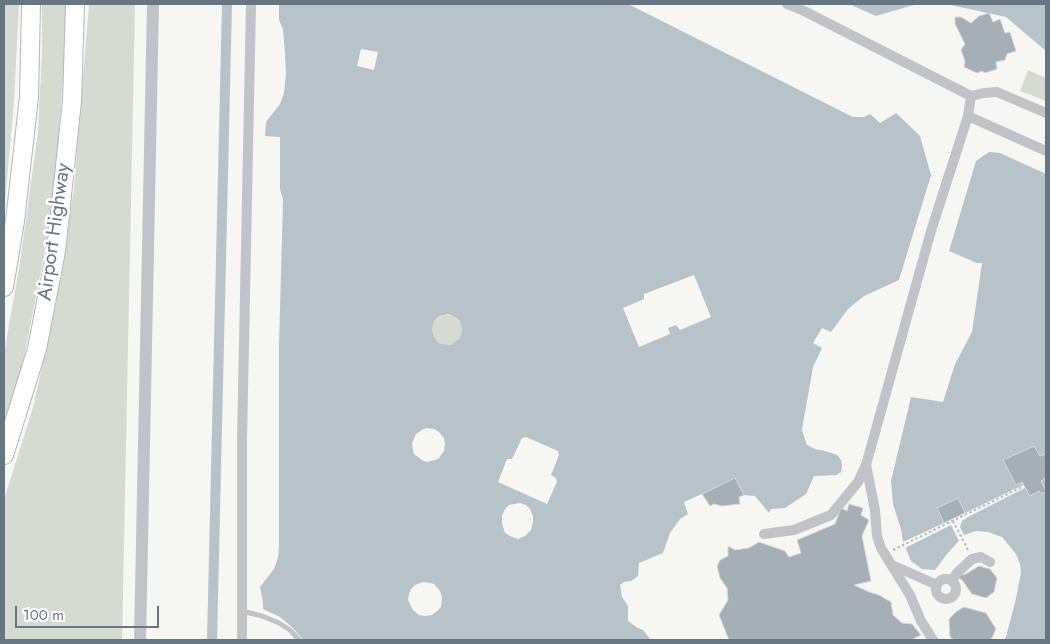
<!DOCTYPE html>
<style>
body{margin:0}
#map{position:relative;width:1050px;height:644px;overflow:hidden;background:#f6f6f3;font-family:Jost,sans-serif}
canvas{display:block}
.frame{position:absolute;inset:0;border:5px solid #667683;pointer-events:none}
.scale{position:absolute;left:15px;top:606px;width:144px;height:22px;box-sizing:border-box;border:2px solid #667683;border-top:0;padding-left:6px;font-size:15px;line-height:18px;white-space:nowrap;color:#667683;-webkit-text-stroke:4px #fff;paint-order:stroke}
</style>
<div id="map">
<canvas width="1050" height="644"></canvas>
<div class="frame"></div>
<div class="scale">100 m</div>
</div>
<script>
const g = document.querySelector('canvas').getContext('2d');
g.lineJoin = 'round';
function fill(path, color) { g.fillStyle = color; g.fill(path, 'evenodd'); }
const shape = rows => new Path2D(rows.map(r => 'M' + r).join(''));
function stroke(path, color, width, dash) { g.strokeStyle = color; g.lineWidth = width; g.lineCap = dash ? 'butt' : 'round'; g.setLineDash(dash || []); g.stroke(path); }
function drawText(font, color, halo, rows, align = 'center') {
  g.font = font + ' Jost,sans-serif'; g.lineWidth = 5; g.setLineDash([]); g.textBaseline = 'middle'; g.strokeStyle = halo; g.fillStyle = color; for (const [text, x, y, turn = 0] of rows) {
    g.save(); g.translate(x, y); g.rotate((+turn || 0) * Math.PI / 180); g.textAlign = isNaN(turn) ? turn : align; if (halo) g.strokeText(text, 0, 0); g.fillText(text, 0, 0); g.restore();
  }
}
const green = shape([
 [4,4,19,4,14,102,4,214],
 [42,4,68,4,57,165,46,245,21,374,4,436,4,353,20,263,38,132,42,50],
 [89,4,135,4,122,640,4,640,4,500,34,404,54,311,74,188],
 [1028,70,1046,78,1046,101,1020,91],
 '432 330a15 15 0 1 1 30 0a15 15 0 1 1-30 0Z'
]);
const water = shape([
 [279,4,628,4,853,117,864,117,870,114,880,123,896,113,920,136,931,175,899,280,864,296,848,309,831,332,822,328,813,343,822,348,813,367,802,429,804,437,807,445,815,449,825,451,837,455,841,460,842,467,841,472,836,475,814,476,806,494,785,508,771,509,769,513,755,496,744,495,735,479,684,502,688,514,680,519,670,533,663,553,639,563,638,576,631,581,624,582,620,585,622,597,628,606,628,621,638,628,643,630,651,640,303,640,293,628,280,617,263,609,263,602,260,587,274,569,278,558,279,546,279,346,283,200,280,189,280,137,265,136,266,122,280,104,284,93,286,74,285,53,283,29,279,20],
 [361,49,378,52,374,70,357,66],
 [694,275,711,317,680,330,676,325,668,328,670,334,639,347,623,308,644,299,644,294],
 [448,314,453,316,458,319,460,322,462,329,461,336,459,339,450,345,442,344,439,343,434,337,432,330,433,324,436,319,440,316],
 [426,428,434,429,439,432,444,438,445,444,444,451,439,458,435,460,427,462,422,460,414,454,413,450,412,443,416,434,422,430],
 [526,437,558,451,559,455,551,475,556,478,557,482,547,504,498,482,507,459,512,459,522,438],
 [520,503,526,505,530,509,533,516,533,522,531,530,525,536,518,539,510,536,505,533,502,523,502,516,505,509,509,505],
 [423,582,430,583,434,584,440,591,442,597,441,607,437,611,432,615,425,616,419,615,413,610,408,600,409,594,411,589,415,585],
 [849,4,917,4,876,16],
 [946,4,1046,4,1046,51,1006,17],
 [989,152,1000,153,1046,174,1046,640,1005,640,1015,603,1021,573,1020,564,1016,554,1002,537,988,532,976,531,964,535,947,554,935,570,922,569,911,561,903,542,901,529,893,504,891,481,911,397,943,402,955,364,972,332,982,263,977,263,949,251,976,161]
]);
const pier = shape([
 [1034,446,1040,456,1046,454,1046,478,1041,481,1046,491,1041,494,1038,491,1030,496,1025,488,968,517,962,521,960,527,964,535,959,541,951,525,905,548,903,542,944,523,937,508,958,498,965,513,1023,485,1022,483,1016,485,1003,460]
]);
const canal = shape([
 [212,640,227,4]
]);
const building = shape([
 [989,13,993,22,1000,19,1005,33,1010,32,1016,51,1007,54,1005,60,996,62,997,69,985,73,982,71,977,73,964,67,965,61,961,50,965,44,955,24,955,17,961,17,971,23,979,16,989,13],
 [1034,446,1040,456,1046,454,1046,478,1041,481,1046,491,1041,494,1039,491,1030,496,1022,482,1016,485,1003,460,1034,446],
 [735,478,744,495,739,497,740,504,722,506,714,504,710,506,702,494,735,478],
 [958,498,965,513,944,523,937,508,958,498],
 [849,504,863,508,861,515,869,520,862,536,871,581,854,585,869,592,879,595,891,602,893,615,902,623,912,624,921,635,911,640,729,640,719,615,728,600,727,588,720,578,717,566,720,560,728,556,728,546,735,550,749,548,759,542,785,551,789,557,801,553,797,540,835,524,841,508,847,511,849,504],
 [979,566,990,569,997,578,994,592,986,598,972,594,962,580,958,578,960,574,964,575,979,566],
 [964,607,986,613,996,629,991,640,954,640,950,637,949,619,957,611,964,607]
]);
const path = shape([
 [515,503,520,492],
 [953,521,968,550],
 [893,550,1022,487]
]);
const service = shape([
 [242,611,262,616,279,623,290,630,299,640]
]);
const minor = shape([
 [787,4,804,11,971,96,984,93,997,92,1046,113],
 [968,116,1046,151],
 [764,534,794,530,831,515,858,482,866,465],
 [892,565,937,585],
 '936 589a10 10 0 1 1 20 0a10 10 0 1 1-20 0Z',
 [952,580,957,573,972,559,981,557,990,562],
 [242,640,242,440,251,4],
 [933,640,921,621,910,595,881,548,877,536,875,510,866,465,931,231,968,116,971,96]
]);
const tertiary = shape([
 [140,640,153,4]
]);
const motorway = shape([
 [4,287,15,221,29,97,31,4],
 [4,455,37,349,56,251,72,101,75,4]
]);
const streetNames = [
 ["Airport Highway",55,232,-82]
];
fill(green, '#d6dbd2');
fill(water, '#b8c3c8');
fill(pier, '#f6f6f3');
stroke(canal, '#b8c3c8', 10);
fill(building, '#a6afb4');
stroke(building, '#d8d8d6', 1);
stroke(motorway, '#b3b7ba', 20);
stroke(path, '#b8bbbd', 2, [2.5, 2.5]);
stroke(service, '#c0c4c7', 5);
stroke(minor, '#c0c4c7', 10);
stroke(tertiary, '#c0c4c7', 12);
stroke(motorway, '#fff', 18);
drawText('20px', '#667683', '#fff', streetNames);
</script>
